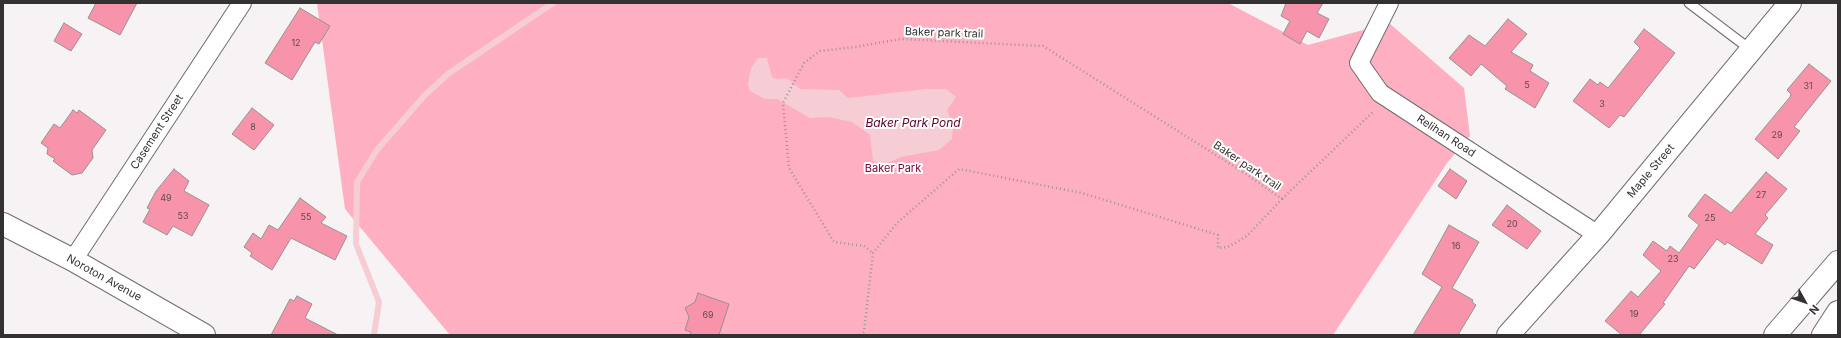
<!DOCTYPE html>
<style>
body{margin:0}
#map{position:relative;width:1841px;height:338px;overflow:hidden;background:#f7f2f3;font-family:Inter,sans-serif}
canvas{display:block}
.frame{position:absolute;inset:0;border:4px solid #333131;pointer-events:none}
.north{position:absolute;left:1785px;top:282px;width:40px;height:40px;-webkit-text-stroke:3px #fff;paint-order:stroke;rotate:130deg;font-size:11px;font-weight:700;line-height:16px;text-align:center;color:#333131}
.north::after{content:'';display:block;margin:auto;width:14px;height:18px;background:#333131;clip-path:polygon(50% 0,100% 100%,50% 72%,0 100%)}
</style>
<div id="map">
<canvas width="1841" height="338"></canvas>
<div class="frame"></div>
<div class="north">N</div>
</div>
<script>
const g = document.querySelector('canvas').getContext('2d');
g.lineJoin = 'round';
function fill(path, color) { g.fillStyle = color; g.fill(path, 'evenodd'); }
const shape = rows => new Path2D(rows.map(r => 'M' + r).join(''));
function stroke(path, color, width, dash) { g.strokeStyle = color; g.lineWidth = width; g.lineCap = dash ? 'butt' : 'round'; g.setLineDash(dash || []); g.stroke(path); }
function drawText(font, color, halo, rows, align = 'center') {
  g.font = font + ' Inter,sans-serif'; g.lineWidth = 4; g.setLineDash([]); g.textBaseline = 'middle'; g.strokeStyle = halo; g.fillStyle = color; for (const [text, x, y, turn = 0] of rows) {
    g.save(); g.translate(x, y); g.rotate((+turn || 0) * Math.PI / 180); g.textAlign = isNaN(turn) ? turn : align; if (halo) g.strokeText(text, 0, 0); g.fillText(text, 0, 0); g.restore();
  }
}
const green = shape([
 [317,3,1228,3,1308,45,1389,23,1464,88,1470,136,1447,163,1333,335,450,335,345,209]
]);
const water = shape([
 [758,58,767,58,772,77,777,79,787,78,800,89,839,90,848,98,926,89,946,89,956,97,947,110,953,126,952,139,939,150,901,157,885,164,873,161,870,135,852,122,829,117,810,118,777,99,765,99,750,91,748,84,751,68]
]);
const stream = shape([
 [374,335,379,302,356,244,357,182,377,150,425,95,448,74,553,3]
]);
const building = shape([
 [96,3,137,3,120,35,88,18,96,3],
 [1286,3,1323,3,1317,13,1329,19,1319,38,1307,31,1300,44,1283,34,1290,21,1281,16,1286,3],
 [300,8,330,26,319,44,315,42,292,80,265,63,300,8],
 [1508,19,1527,34,1511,52,1533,65,1530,71,1549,83,1535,108,1505,89,1507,86,1481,64,1471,76,1449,58,1469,35,1485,46,1508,19],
 [64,23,82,34,71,51,54,41,64,23],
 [1644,29,1675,53,1624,117,1620,115,1609,128,1573,101,1590,79,1598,85,1600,82,1608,88,1640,48,1634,42,1644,29],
 [1809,64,1831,81,1794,127,1800,131,1778,159,1755,139,1790,97,1791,94,1787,90,1809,64],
 [252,108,274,125,254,150,232,134,252,108],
 [73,110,77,113,79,110,106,130,92,150,93,158,82,173,72,175,53,161,55,159,47,154,48,148,41,143,54,124,60,128,73,110],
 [174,169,189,181,184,191,209,205,192,236,173,226,167,235,143,222,150,209,147,208,156,191,174,169],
 [1450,169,1467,181,1456,199,1438,186,1450,169],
 [1766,172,1787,189,1765,215,1768,218,1755,234,1773,245,1762,264,1727,242,1725,245,1717,239,1694,269,1689,266,1663,303,1665,304,1639,335,1622,335,1605,321,1631,291,1638,297,1661,271,1643,255,1653,241,1667,251,1670,246,1679,253,1699,225,1688,216,1705,194,1731,213,1766,172],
 [300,198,326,217,321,223,347,236,335,260,291,238,272,270,250,256,252,253,244,247,253,233,261,239,269,225,278,230,300,198],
 [1507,205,1541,231,1527,249,1492,225,1507,205],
 [1449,225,1479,242,1452,288,1473,300,1472,302,1476,305,1458,335,1413,335,1442,287,1422,274,1449,225],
 [698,293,729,304,719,335,690,335,691,332,685,330,689,317,685,308,695,302,698,293],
 [297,296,312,304,305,318,338,335,271,335,290,299,294,301,297,296]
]);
const path = shape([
 [1282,199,1374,111],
 [860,335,864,332,873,253,897,223,959,169,1082,193,1218,235,1218,248,1228,247,1247,236,1282,199,1246,174,1043,46,901,39,855,47,820,51,804,63,783,103,789,168,834,242,864,246,873,253]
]);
const lane = shape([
 [1689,3,1751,50]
]);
const street = shape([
 [1389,3,1359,63,1380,93,1598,235],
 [73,260,242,3]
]);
const secondary = shape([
 [3,224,73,260,204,335],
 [1508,335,1598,235,1790,3]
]);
const highway = shape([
 [1775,335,1838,262],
 [1823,335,1838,312]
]);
const numberNames = [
 ["12",296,43],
 ["5",1527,85],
 ["31",1808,86],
 ["3",1602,104],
 ["8",253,127],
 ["29",1777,135],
 ["27",1761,195],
 ["49",166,198],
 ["53",183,216],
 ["55",306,217],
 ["25",1710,218],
 ["20",1512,224],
 ["16",1456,246],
 ["23",1673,259],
 ["19",1634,314],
 ["69",708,315]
];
const streetNames = [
 ["Baker park trail",944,33,2],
 ["Casement Street",157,132,-57],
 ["Relihan Road",1446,136,33],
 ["Baker park trail",1247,166,34],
 ["Maple Street",1651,171,-50],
 ["Noroton Avenue",104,278,29]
];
const parkNames = [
 ["Baker Park",893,169]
];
const waterNames = [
 ["Baker Park Pond",913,123]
];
fill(green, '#feafc1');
fill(water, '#f7cdd5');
stroke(stream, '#f7cdd5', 6);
fill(building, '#f793ab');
stroke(building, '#969292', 1);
stroke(lane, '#706d6d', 11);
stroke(street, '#706d6d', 20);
stroke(secondary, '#706d6d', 24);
stroke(highway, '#706d6d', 24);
stroke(path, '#9a9797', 2.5, [1, 3]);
stroke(lane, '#fff', 9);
stroke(street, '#fff', 18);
stroke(secondary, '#fff', 22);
stroke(highway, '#fff', 22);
drawText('9px', '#644a50', null, numberNames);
drawText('11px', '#333131', '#fff', streetNames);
drawText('11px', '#7d0238', '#fff', parkNames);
drawText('italic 12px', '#5c0127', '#fff', waterNames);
</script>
